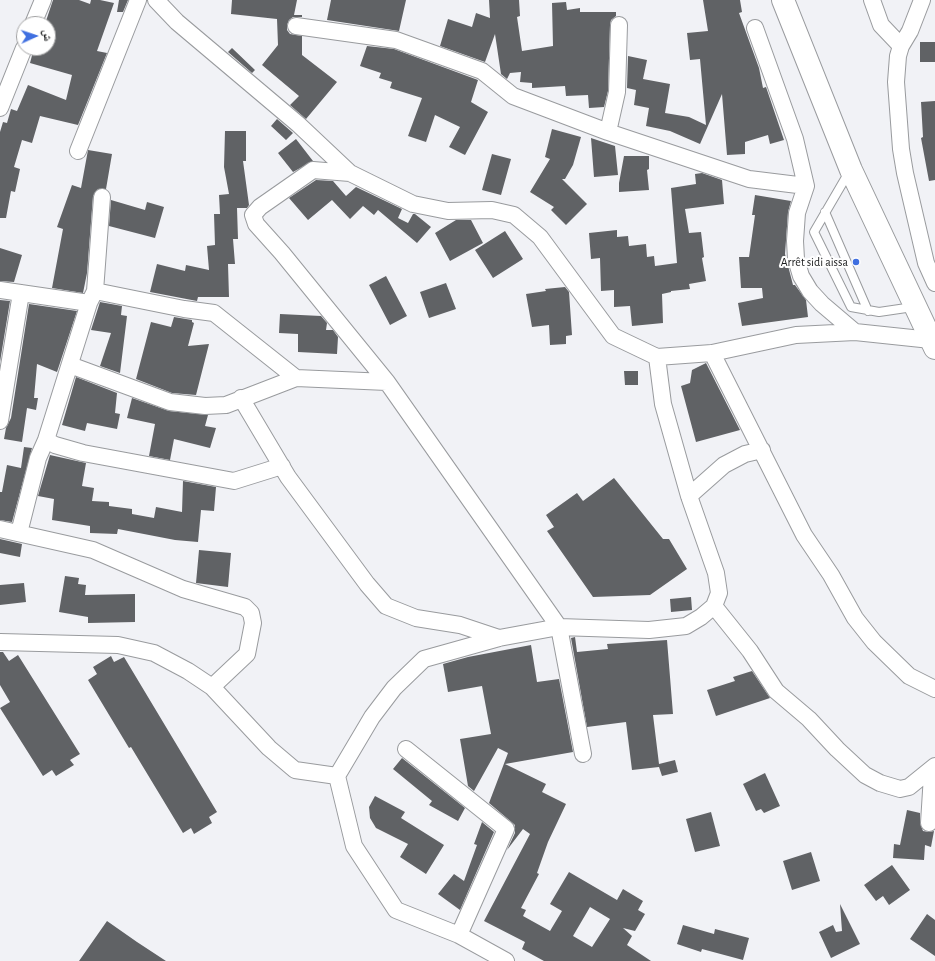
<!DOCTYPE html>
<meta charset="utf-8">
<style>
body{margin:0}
#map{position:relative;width:935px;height:961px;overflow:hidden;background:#f1f2f6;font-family:"Alegreya Sans","Noto Naskh Arabic",sans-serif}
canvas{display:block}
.north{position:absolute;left:16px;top:16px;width:40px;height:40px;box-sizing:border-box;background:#fff;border:1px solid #a4a4a5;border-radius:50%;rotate:87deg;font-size:11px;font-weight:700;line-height:16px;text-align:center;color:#1b1c1d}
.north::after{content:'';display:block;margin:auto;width:14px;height:18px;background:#3f6fe0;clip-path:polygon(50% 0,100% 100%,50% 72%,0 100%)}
</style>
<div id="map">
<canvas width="935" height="961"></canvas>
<div class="north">ش</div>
</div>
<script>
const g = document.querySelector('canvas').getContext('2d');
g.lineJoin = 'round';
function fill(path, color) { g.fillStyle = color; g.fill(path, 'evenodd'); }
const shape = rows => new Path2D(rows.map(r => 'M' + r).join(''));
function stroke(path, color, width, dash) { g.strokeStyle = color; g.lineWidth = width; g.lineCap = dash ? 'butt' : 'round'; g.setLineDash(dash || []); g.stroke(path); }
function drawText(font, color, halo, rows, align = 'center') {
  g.font = font + ' "Alegreya Sans",sans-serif'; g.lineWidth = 4; g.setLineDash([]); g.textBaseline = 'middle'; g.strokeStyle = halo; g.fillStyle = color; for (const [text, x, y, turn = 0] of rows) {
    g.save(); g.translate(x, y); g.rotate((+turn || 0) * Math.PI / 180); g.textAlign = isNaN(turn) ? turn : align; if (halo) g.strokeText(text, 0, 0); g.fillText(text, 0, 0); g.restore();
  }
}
const building = shape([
 [53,0,79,0,90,4,91,0,100,0,114,3,97,51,107,53,78,125,40,116,32,143,22,140,14,167,20,169,15,192,11,191,6,218,0,218,0,132,3,122,7,123,11,109,17,111,28,85,66,100,72,75,30,63,34,48,48,48,48,22,46,21],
 [119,0,128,0,123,12,117,12],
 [232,0,297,0,294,15,302,15,302,17,293,17,289,20,287,25,287,30,290,34,302,36,302,55,337,82,306,119,290,105,299,96,262,65,278,45,277,19,231,14],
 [331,0,406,0,399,31,327,20],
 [489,0,519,0,520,16,517,17,522,51,553,46,552,3,566,2,567,10,580,8,580,12,616,12,616,16,611,20,610,25,608,91,604,107,589,108,588,95,566,96,565,86,532,88,532,83,520,82,521,72,510,73,507,79,501,74,495,34,485,62,440,46,448,19,472,27,476,13,490,18],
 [703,0,740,0,742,12,739,13,759,68,763,88,766,87,784,140,770,144,768,135,745,142,745,154,727,155,722,94,700,144,670,131,646,126,649,108,634,105,636,90,627,88,628,56,647,60,643,79,670,84,665,113,689,117,706,125,700,59,690,60,687,33,708,31],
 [920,42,935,42,935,62,920,62],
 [367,46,394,49,478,80,471,102,488,112,465,155,449,147,460,127,435,115,426,142,408,136,422,98,390,88,392,82,379,78,381,73,360,66],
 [232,48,255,70,252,73,228,52],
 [935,101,935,180,929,181,921,138,923,137,921,102],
 [277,119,293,133,286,140,271,126],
 [552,129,581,137,573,165,565,179,562,179,587,204,566,225,551,210,554,207,530,192,550,159,545,157],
 [225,131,246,131,246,161,243,161,249,205,247,208,237,208,238,239,233,239,235,264,228,264,229,297,198,297,197,301,150,292,157,264,185,271,186,265,209,270,207,246,215,245,214,214,220,214,219,195,229,194,224,167],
 [591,138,615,146,618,175,594,177],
 [296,139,313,161,293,172,278,153],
 [88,150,112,154,106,189,98,189,93,196,87,273,83,293,52,288,63,229,57,227,72,185,81,188],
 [492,154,511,159,501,195,482,190],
 [624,156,649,156,649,169,647,170,649,190,619,192,619,183],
 [702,173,722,180,724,204,685,209,689,233,701,232,704,257,702,258,706,281,689,284,690,289,671,291,671,292,662,294,663,323,632,326,630,306,614,307,614,290,601,291,600,258,591,259,589,233,617,230,617,237,628,236,629,246,646,244,647,257,654,256,655,266,677,263,671,188,696,184,695,174],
 [316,180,333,181,346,196,356,187,402,209,398,218,408,223,413,214,415,214,431,227,417,243,378,210,374,215,363,206,350,219,332,200,308,220,289,198],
 [755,195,791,201,788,212,785,254,793,285,795,285,806,300,808,317,742,326,738,303,763,298,762,288,741,288,739,257,749,257,755,215,752,215],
 [111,200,145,210,147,202,164,207,155,238,109,226],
 [456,220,471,220,483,243,450,261,435,233],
 [505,231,523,259,493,278,475,250],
 [0,248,22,255,14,282,0,281],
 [386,276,407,316,390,325,369,285],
 [446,283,456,309,429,318,420,292],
 [565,287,569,292,572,335,566,336,566,344,550,345,549,325,532,327,526,294,546,291,545,289],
 [0,300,10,301,0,362],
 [100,302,122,306,121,315,127,316,120,373,100,366,111,333,91,330],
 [29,304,77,311,57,372,37,364,34,398,38,398,36,410,27,408,22,442,4,439,6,428,11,418],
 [280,314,321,316,327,323,326,330,333,330,338,337,337,354,298,352,298,334,279,333],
 [174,317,192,320,192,322,194,323,188,346,209,344,196,395,172,393,136,379,151,322,171,327],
 [706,363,740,430,696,442,681,386,690,383,692,370],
 [624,371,638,371,638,385,625,385],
 [76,377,117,393,115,413,120,414,117,429,87,423,85,431,62,425],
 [132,398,169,411,208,415,205,426,216,428,210,448,174,439,170,460,149,456,155,424,127,418],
 [24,447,32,448,12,522,0,520,0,492,2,492,7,465,21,468],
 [50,455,86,463,82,486,94,488,92,501,109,502,109,506,132,509,132,514,154,518,156,507,182,512,183,481,216,487,214,511,201,510,198,542,175,540,118,529,117,534,90,533,90,526,52,520,54,499,38,496],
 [614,478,663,539,669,539,687,569,650,595,593,597,547,531,554,527,546,515,577,493,583,501],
 [0,539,22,544,20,557,0,553],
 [199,550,231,553,228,587,196,583],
 [65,576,79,578,78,584,86,585,85,595,135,594,135,622,88,623,88,617,59,612],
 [24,583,26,602,0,605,0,585],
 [691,597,692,610,671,612,670,599],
 [575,637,577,652,608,649,607,644,667,640,673,714,653,715,659,764,675,760,678,772,662,776,659,767,632,770,626,722,587,727,571,638],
 [531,645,537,682,559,679,573,752,505,764,546,784,542,792,566,804,548,842,537,873,539,874,521,908,526,910,523,916,550,931,562,911,550,904,569,872,617,900,623,889,643,901,638,910,645,914,635,931,623,928,632,936,627,945,651,961,544,961,522,949,525,942,484,921,530,834,523,829,507,850,515,833,515,825,489,803,508,753,498,748,474,791,468,786,460,739,491,734,482,686,448,692,443,664,468,657],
 [590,907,610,919,592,947,573,936],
 [0,652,3,652,9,661,18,655,80,754,70,760,74,765,56,776,52,770,43,776,0,708,10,702,0,685],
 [111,656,114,662,124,657,217,812,209,817,212,823,194,834,191,828,183,833,131,747,129,748,88,680,97,674,93,667],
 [752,671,770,698,716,716,707,690,735,681,733,677],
 [402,758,465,808,458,821,429,805,432,801,393,769],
 [765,773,780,806,764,813,761,809,756,811,743,784],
 [375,796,405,812,401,818,444,845,426,874,400,857,408,844,376,828,370,818,369,807],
 [907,810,920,813,920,823,923,831,929,832,934,831,931,847,925,845,924,860,893,858,894,844,900,845],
 [711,812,720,846,695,852,686,819],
 [482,822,494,832,460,910,438,894,454,874,464,881,477,845,474,844],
 [811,852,820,881,792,890,783,861],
 [892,865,910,890,889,905,883,896,876,901,864,885],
 [840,904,860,944,831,958,819,932,833,925,836,932,842,931],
 [927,914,935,920,935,956,910,939],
 [107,921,137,942,166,961,79,961],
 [683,925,714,934,715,929,749,938,743,960,702,949,701,952,677,944]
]);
const lane = shape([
 [849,172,814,232,851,307,879,312,913,307],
 [825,212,868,311]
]);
const street = shape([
 [156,0,177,22,298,124,350,173],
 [872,0,881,25,901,46],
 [922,0,910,31,901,46,898,56,896,82,901,149,905,173,926,263,935,283],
 [33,24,43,0],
 [296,26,396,40,482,71,513,96,608,132,749,179,806,186],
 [755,28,795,139,806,186,797,213,795,241,796,259,801,276,810,291,822,304,855,332],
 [0,108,24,48],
 [608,132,617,92,619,25],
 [78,151,138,0],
 [102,197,95,291,89,303,46,440,55,445,83,453,234,481,282,466],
 [0,290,89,303],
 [712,353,804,535,831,575,855,618,874,642,909,676,935,689],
 [70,365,170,402,205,406,226,405,296,378,214,313,184,309,95,291],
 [296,378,387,382],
 [241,398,288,477,367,584,386,606,416,618,460,625,499,638],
 [0,421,21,293],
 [689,496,724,465,745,454,762,450],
 [0,529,93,550,183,589,245,607,251,613,253,623,247,654,212,687],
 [19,533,38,458,46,440],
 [714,606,750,651,776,691,809,719,837,749,865,775,880,783,900,789,909,787,935,766],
 [0,642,118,645,154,653,188,671,212,687,269,748,295,770,337,776,354,846,396,910,459,935,506,961],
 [406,749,506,829,459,935],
 [583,754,559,627,387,382,282,253,256,224,253,215,260,207,313,170,350,173,413,204,448,211,492,210,514,215,540,237,613,336,657,357],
 [337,776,372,717,394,688,424,659,499,638,559,627,649,630,686,626,701,617,714,606,719,593,716,573,689,496,663,404,657,357,712,353,796,335,855,332,931,340],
 [929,823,932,775,935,770]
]);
const secondary = shape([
 [783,0,851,170,935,348]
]);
const markers = [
 [856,262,4,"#3f6fe0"]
];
const poiNames = [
 ["Arrêt sidi aissa",848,262]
];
fill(building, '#606265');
stroke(lane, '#999b9e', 10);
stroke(street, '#999b9e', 18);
stroke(secondary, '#999b9e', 24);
stroke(lane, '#fff', 8);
stroke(street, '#fff', 16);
stroke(secondary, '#fff', 22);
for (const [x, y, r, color] of markers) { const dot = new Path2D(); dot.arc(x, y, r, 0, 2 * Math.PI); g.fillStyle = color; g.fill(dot); stroke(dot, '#fff', 1.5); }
drawText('12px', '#1b1c1d', '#fff', poiNames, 'right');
</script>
